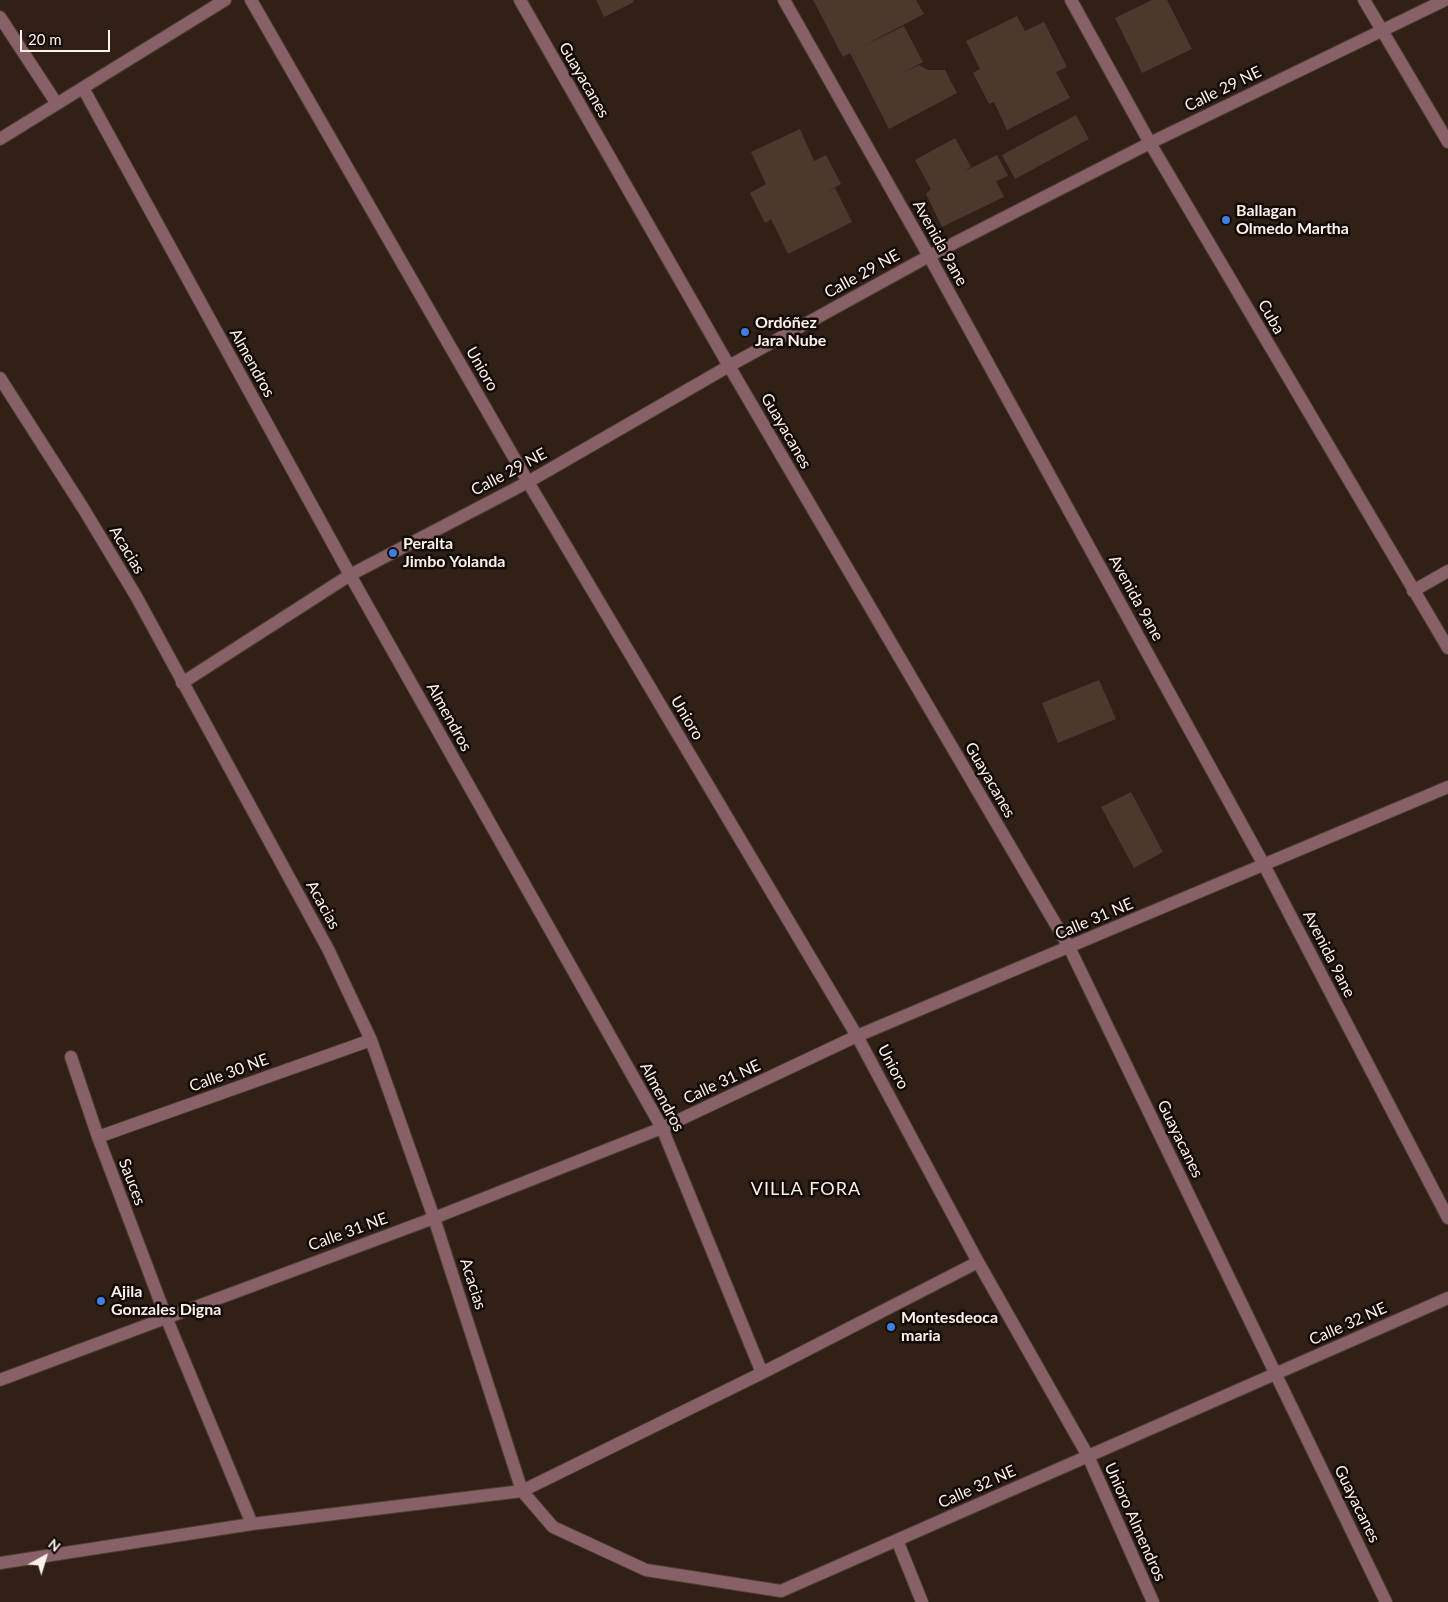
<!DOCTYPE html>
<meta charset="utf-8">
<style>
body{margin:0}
#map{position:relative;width:1448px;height:1602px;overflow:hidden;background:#302015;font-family:Lato,sans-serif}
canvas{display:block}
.north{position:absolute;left:20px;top:1532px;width:50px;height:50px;-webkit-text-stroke:4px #130b07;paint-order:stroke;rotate:39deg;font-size:14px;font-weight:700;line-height:20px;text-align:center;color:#fdf1ea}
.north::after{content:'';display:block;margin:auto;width:18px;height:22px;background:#fdf1ea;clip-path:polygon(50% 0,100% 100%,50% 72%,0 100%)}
.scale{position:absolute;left:20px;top:30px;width:90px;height:22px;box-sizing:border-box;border:2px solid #fdf1ea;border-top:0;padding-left:6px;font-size:15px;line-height:18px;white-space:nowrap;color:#fdf1ea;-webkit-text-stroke:4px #130b07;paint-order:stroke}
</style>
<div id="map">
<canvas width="1448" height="1602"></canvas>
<div class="north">N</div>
<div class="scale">20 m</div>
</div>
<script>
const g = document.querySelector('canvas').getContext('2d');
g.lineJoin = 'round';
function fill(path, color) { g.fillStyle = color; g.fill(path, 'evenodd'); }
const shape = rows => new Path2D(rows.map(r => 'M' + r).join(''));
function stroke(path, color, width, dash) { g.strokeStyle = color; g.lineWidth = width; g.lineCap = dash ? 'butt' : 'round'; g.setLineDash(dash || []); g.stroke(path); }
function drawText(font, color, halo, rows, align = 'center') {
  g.font = font + ' Lato,sans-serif'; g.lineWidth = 5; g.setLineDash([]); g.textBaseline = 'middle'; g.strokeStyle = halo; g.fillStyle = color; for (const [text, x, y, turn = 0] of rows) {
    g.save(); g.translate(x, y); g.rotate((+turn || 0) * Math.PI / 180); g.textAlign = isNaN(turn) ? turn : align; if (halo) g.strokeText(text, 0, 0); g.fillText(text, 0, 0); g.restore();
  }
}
const building = shape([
 [596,0,633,0,634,2,604,17],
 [813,0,916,0,924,14,861,47,904,26,923,62,900,74,919,65,928,70,945,70,957,93,889,129,850,53,843,57],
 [1152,0,1167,0,1192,49,1142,73,1115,18],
 [1017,16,1025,31,1044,22,1067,67,1056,72,1070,98,1007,130,994,102,989,104,973,73,980,69,966,41],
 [1076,115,1089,139,1015,179,1002,155],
 [800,129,814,161,826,155,841,184,822,195,835,188,852,222,788,254,771,219,765,223,750,193,766,184,751,152],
 [955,138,971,167,963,172,997,155,1008,176,996,181,1004,197,942,227,926,194,931,189,915,160],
 [1099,680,1116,719,1058,743,1042,703],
 [1131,792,1163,852,1134,868,1101,807]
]);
const minor = shape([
 [251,0,528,482,857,1036,978,1262,1088,1456,1153,1602],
 [520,0,729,366,1069,947,1386,1602],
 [784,0,929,256,1264,865,1448,1218],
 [1071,0,1150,143,1448,648],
 [1364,0,1448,142],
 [0,17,57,104],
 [83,88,350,575,662,1128,762,1373],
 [0,139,225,0],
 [0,378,83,508,136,596,328,949,371,1040,434,1218,522,1491,553,1527,646,1570,781,1591,1448,1298],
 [1413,591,1448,571],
 [182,683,350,575,528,482,729,366,929,256,1150,143,1445,0],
 [71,1057,98,1137,166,1317,252,1524],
 [98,1137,371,1040],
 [0,1380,434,1218,662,1128,857,1036,1448,787],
 [897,1540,922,1602],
 [0,1563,252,1524,522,1491,762,1373,978,1262]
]);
const markers = [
 [1226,220,5,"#3f7fe0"],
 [745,332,5,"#3f7fe0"],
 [393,553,5,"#3f7fe0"],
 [101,1301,5,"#3f7fe0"],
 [891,1327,5,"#3f7fe0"]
];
const streetNames = [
 ["Guayacanes",584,80,60],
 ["Calle 29 NE",1223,89,-26],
 ["Avenida 9ane",940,243,61],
 ["Calle 29 NE",862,274,-29],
 ["Cuba",1271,317,60],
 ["Almendros",252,363,61],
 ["Unioro",482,369,60],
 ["Guayacanes",786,431,60],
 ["Calle 29 NE",509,472,-28],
 ["Acacias",127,550,59],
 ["Avenida 9ane",1136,598,61],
 ["Almendros",449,717,61],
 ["Unioro",687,718,59],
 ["Guayacanes",990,780,60],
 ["Acacias",323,905,61],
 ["Calle 31 NE",1094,919,-23],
 ["Avenida 9ane",1329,954,63],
 ["Unioro",893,1067,62],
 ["Calle 30 NE",229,1073,-20],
 ["Calle 31 NE",722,1082,-25],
 ["Almendros",662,1097,62],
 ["Guayacanes",1180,1139,64],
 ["Sauces",132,1182,69],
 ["Calle 31 NE",348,1232,-20],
 ["Acacias",473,1284,72],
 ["Calle 32 NE",1348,1324,-24],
 ["Calle 32 NE",977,1487,-24],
 ["Guayacanes",1357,1504,64],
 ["Unioro Almendros",1135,1522,66]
];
const poiNames = [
 ["Ballagan",1236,211],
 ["Olmedo Martha",1236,229],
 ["Ordóñez",755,323],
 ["Jara Nube",755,341],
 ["Peralta",403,544],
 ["Jimbo Yolanda",403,562],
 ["Ajila",111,1292],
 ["Gonzales Digna",111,1310],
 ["Montesdeoca",901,1318],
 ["maria",901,1336]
];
const neighbourhoodNames = [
 ["VILLA FORA",806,1189]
];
fill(building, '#4b392e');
stroke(minor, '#4d3d33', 14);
stroke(minor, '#876068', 12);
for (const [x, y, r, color] of markers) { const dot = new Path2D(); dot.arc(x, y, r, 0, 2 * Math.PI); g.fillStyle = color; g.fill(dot); stroke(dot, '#130b07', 2); }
drawText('16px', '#fdf1ea', '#130b07', streetNames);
drawText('bold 16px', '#fdf1ea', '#130b07', poiNames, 'left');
g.letterSpacing = '1px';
drawText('18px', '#fdf1ea', '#130b07', neighbourhoodNames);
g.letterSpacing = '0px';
</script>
